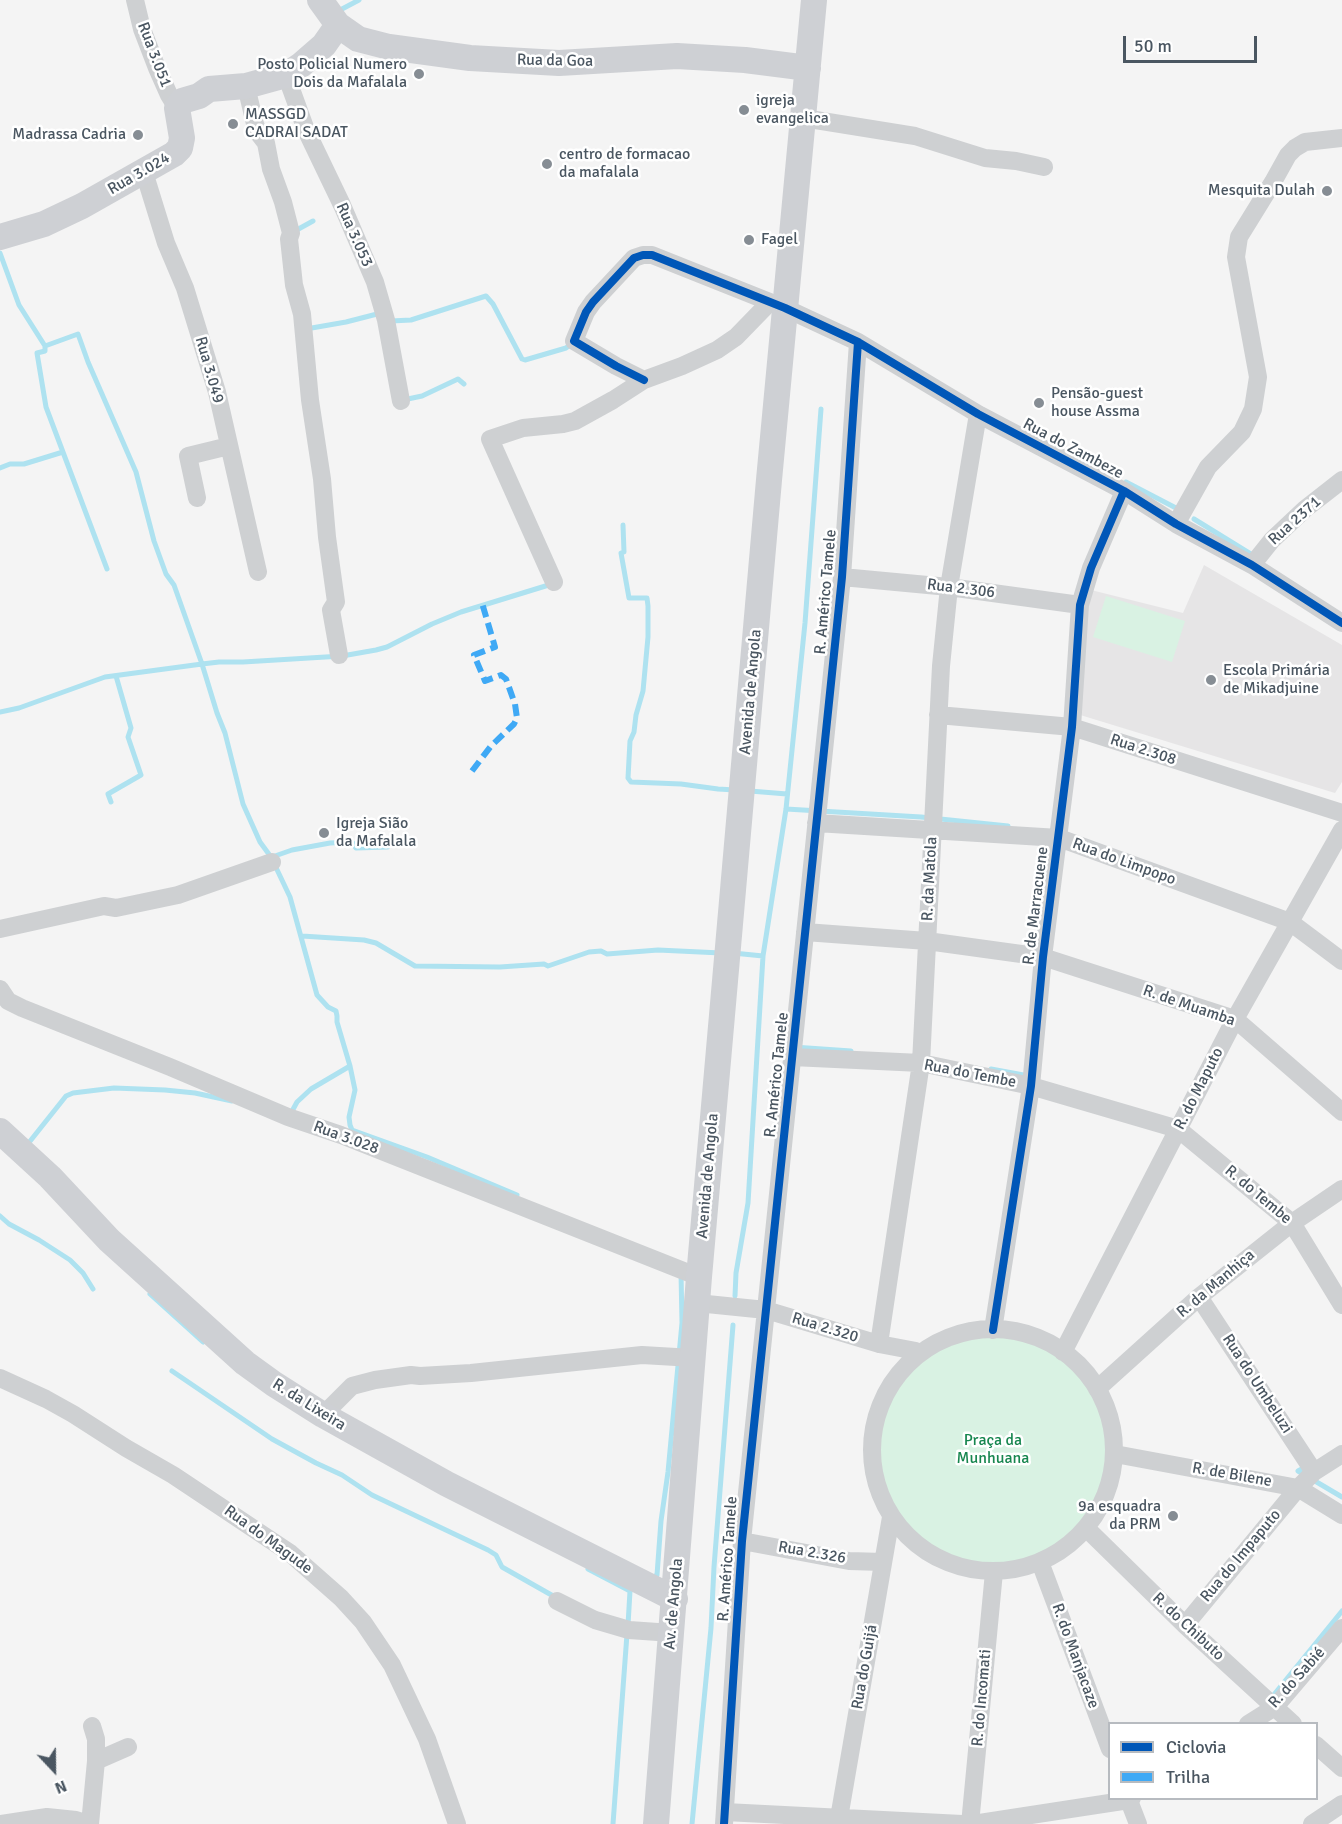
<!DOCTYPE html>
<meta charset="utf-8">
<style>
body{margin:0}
#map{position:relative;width:1342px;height:1824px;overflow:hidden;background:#f4f4f4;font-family:Signika,sans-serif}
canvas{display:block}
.legend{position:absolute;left:1108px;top:1722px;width:210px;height:78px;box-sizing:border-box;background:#fff;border:2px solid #b7bbc0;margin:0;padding:8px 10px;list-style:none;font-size:18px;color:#4a5661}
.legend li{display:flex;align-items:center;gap:12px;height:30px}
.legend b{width:30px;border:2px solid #b7bbc0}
.north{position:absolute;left:24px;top:1740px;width:60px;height:60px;-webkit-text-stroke:4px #fff;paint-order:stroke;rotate:158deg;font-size:16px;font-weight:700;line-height:24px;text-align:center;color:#4a5661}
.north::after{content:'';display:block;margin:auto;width:21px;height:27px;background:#4a5661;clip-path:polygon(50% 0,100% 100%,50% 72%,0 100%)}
.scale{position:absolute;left:1123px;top:36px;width:134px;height:27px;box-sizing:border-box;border:3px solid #4a5661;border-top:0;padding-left:8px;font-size:18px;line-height:21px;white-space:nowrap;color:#4a5661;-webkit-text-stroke:4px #fff;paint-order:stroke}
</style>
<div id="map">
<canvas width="1342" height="1824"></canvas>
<ul class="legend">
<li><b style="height:8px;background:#0057b8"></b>Ciclovia</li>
<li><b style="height:8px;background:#3fa9f5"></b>Trilha</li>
</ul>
<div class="north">N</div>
<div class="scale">50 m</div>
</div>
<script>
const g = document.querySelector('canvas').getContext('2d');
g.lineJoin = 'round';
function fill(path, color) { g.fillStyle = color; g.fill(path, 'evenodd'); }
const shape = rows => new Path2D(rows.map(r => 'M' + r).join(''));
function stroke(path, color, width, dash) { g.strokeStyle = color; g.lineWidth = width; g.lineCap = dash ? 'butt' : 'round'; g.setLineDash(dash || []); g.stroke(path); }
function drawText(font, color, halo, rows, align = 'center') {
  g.font = font + ' Signika,sans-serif'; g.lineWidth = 5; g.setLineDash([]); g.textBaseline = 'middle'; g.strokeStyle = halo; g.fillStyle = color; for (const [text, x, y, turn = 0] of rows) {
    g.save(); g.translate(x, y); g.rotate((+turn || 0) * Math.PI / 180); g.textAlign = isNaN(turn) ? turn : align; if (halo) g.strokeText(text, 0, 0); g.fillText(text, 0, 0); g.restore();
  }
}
const education = shape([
 [1204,565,1342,645,1342,782,1335,793,1077,714,1087,589,1183,613]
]);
const green = shape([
 [1106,596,1185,621,1172,662,1093,637],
 [991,1335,1017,1337,1041,1344,1061,1356,1080,1372,1095,1394,1104,1414,1109,1440,1108,1460,1103,1486,1094,1508,1082,1525,1061,1544,1038,1557,1017,1564,994,1565,964,1563,938,1554,914,1537,895,1515,881,1484,877,1452,880,1418,896,1382,917,1355,967,1338]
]);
const stream = shape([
 [342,9,359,0],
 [293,232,313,221],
 [0,253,19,305,45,346],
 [391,321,411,320,486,296,493,304,522,359,525,360,566,348,571,344],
 [306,329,346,322,381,313],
 [403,400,422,396,458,379,464,384],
 [0,468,10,464,24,464,63,452],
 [1126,482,1176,508],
 [1194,519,1254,556],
 [623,525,624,552,621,553,629,598,647,598,648,606,648,637,643,691,636,715,634,732,630,741,628,778,631,782,681,784,718,789,735,790],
 [107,569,46,407,37,353,45,351,45,346,78,334,88,362,136,472,154,541,166,574,174,585,202,664,219,662,243,662,342,656,376,650,387,647,432,624,461,612,552,584],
 [0,712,19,708,105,677,202,664,217,713,225,733,243,804,260,842,271,857,290,897,317,995,328,1007,336,1011,337,1016,337,1022,350,1066,355,1090,349,1117,350,1125,352,1130,427,1157,517,1195],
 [750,791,787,794],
 [111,802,108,794,141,775,128,737,131,728,116,676],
 [786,809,921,817,1008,826],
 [272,857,292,850,330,843,352,842,356,848,388,847],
 [302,936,364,940,376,943,415,966,500,967,544,964,548,966,589,952,601,951,607,954,658,950,721,953],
 [733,953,763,956],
 [779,1046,851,1051],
 [991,1069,1029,1076],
 [290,1115,297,1102,311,1089,350,1066],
 [27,1145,66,1096,73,1093,114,1088,165,1090,195,1093,232,1101],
 [0,1216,9,1224,39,1240,70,1260,83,1273,93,1289],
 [150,1294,203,1342],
 [735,1296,736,1273,748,1203,763,956,786,809,805,623,821,409],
 [172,1371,272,1439,316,1463,342,1475,372,1495,488,1550,496,1555,502,1567,555,1597],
 [1307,1466,1298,1471,1342,1497],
 [588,1569,630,1591],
 [652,1578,657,1575,661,1521,668,1472,682,1323,681,1273],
 [628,1625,630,1591,636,1587],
 [1272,1697,1342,1611],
 [613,1824,627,1634],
 [692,1824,711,1628,714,1567,733,1325]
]);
const street = shape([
 [135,0,142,29,157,68,169,95,177,108],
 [286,75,306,130,342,205,375,282,386,320,401,401],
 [246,86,255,124,259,134,266,143,271,169,283,202,291,233,289,239,294,285,302,314,310,400,322,479,327,537,336,602,331,610,339,655],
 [803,118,915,136,985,158,1016,161,1044,167],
 [144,172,166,243,185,288,217,392,258,572],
 [644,380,616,366,574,341,586,312,593,302,634,258,643,255,652,255,785,308,858,342,978,414,1124,491,1176,524,1252,565,1342,623],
 [197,498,188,456,229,446],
 [1176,524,1208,467,1242,432,1253,409,1258,377,1236,257,1239,237,1273,182,1288,155,1295,148,1305,142,1342,138],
 [1252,565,1272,540,1305,509,1342,480],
 [842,577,949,587,1080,605],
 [554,582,490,439,523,428,563,424,575,421,613,400,644,380,682,366,717,350,736,337,770,302],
 [938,715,1072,727,1342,813],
 [816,823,1059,838,1290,922,1342,961],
 [0,929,104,906,116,908,178,895,272,862],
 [805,932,927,941,1043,957,1235,1019,1342,1112],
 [0,989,8,1001,22,1008,170,1067,288,1117,341,1135,699,1277],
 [792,1057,921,1063,1031,1086,1178,1129,1292,1223,1342,1305],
 [1199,1297,1314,1472],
 [697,1303,766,1310,879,1344,916,1351],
 '872 1450a121 121 0 1 1 242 0a121 121 0 1 1-242 0Z',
 [993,1330,1031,1086,1043,957,1072,727,1080,605,1091,568,1124,491],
 [879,1344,921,1063,941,666,949,587,978,414],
 [1063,1352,1235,1019,1342,830],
 [0,1378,46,1399,73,1414,126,1448,173,1475,290,1553,341,1598,363,1622,392,1665,427,1739,457,1824],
 [1097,1389,1199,1297,1292,1223,1342,1189],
 [323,1415,352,1386,375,1380,411,1375,420,1376,471,1373,642,1355,693,1358],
 [1115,1454,1298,1488,1342,1515],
 [1086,1528,1185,1625,1293,1724],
 [742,1541,849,1561,883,1562],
 [1040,1562,1110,1749],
 [557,1601,595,1620,629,1630,672,1633],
 [1185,1625,1298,1488,1314,1472,1342,1454],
 [1248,1724,1275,1707,1342,1628],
 [1316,1745,1342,1768],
 [96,1761,128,1747],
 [1128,1798,1138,1824],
 [725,1812,962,1824],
 [839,1818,891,1517],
 [0,1824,47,1817,76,1820,89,1824],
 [90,1824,96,1761,96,1739,92,1726],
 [724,1824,742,1541,842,577,858,342],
 [970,1824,994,1572],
 [973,1824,1129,1800,1132,1798],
 [1312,1824,1342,1804]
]);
const secondary = shape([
 [320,0,338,25,358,39,389,47,470,58,559,63,677,56,745,60,808,68],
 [0,237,44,224,82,206,174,154,180,148,182,138,177,108,182,101,199,96,209,89,246,86,286,75,301,65,324,45,338,25],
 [0,1131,50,1177,109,1240,245,1363,274,1384,323,1415,447,1484,675,1599],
 [656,1824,699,1277,769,480,814,0]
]);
const quiet = shape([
 [472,771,491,746,514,724,517,718,515,704,506,679,501,675,485,681,474,655,495,647,482,603]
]);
const cycleway = shape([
 [644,380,616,366,574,341,586,312,593,302,634,258,643,255,652,255,785,308,858,342,978,414,1124,491,1176,524,1252,565,1342,623],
 [993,1330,1031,1086,1043,957,1072,727,1080,605,1091,568,1124,491],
 [724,1824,742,1541,842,577,858,342]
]);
const markers = [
 [419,74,6,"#868d94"],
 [744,110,6,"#868d94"],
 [233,124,6,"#868d94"],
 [138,135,6,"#868d94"],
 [547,164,6,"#868d94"],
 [1327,191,6,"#868d94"],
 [749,240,6,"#868d94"],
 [1039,403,6,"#868d94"],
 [1211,680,6,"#868d94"],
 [324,833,6,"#868d94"],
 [1173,1516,6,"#868d94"]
];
const streetNames = [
 ["Rua 3.051",154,55,69],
 ["Rua da Goa",555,61,1],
 ["Rua 3.024",139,174,-30],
 ["Rua 3.053",354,235,66],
 ["Rua 3.049",209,370,74],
 ["Rua do Zambeze",1073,449,28],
 ["Rua 2371",1295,521,-42],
 ["Rua 2.306",961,589,7],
 ["R. Américo Tamele",826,592,-85],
 ["Avenida de Angola",751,692,-85],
 ["Rua 2.308",1143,750,18],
 ["Rua do Limpopo",1124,862,20],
 ["R. da Matola",930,879,-87],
 ["R. de Marracuene",1036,906,-83],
 ["R. de Muamba",1189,1006,19],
 ["Rua do Tembe",970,1074,11],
 ["R. Américo Tamele",777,1075,-84],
 ["R. do Maputo",1199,1089,-63],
 ["Rua 3.028",346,1138,20],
 ["Avenida de Angola",708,1176,-85],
 ["R. do Tembe",1258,1195,40],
 ["R. da Manhiça",1216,1284,-40],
 ["Rua 2.320",825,1328,17],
 ["Rua do Umbeluzi",1257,1384,57],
 ["R. da Lixeira",309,1405,32],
 ["R. de Bilene",1232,1475,10],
 ["Rua do Magude",268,1540,36],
 ["Rua 2.326",812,1553,10],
 ["Rua do Impaputo",1241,1556,-50],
 ["R. Américo Tamele",728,1559,-86],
 ["Av. de Angola",674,1604,-85],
 ["R. do Chibuto",1188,1627,43],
 ["R. do Manjacaze",1075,1656,70],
 ["Rua do Guijá",865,1667,-80],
 ["R. do Sabié",1297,1678,-48],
 ["R. do Incomati",982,1698,-85]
];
const poiNames = [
 ["Posto Policial Numero",407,65,"right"],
 ["Dois da Mafalala",407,83,"right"],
 ["igreja",756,101],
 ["evangelica",756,119],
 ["MASSGD",245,115],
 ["CADRAI SADAT",245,133],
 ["Madrassa Cadria",126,135,"right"],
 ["centro de formacao",559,155],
 ["da mafalala",559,173],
 ["Mesquita Dulah",1315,191,"right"],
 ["Fagel",761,240],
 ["Pensão-guest",1051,394],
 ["house Assma",1051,412],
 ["Escola Primária",1223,671],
 ["de Mikadjuine",1223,689],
 ["Igreja Sião",336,824],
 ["da Mafalala",336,842],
 ["9a esquadra",1161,1507,"right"],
 ["da PRM",1161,1525,"right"]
];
const parkNames = [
 ["Praça da",993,1441],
 ["Munhuana",993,1459]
];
fill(education, '#e6e5e6');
fill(green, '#d9f2e3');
stroke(stream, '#aee2f0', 5);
stroke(street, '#ced0d2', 18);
stroke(secondary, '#ced0d4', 26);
stroke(quiet, '#3fa9f5', 6, [12, 6]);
stroke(cycleway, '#0057b8', 8);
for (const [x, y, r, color] of markers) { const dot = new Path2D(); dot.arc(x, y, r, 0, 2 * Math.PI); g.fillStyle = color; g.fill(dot); stroke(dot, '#fff', 2); }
drawText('16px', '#4a5661', '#fff', streetNames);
drawText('16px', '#4a5661', '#fff', poiNames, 'left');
drawText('16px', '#17864f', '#fff', parkNames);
</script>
